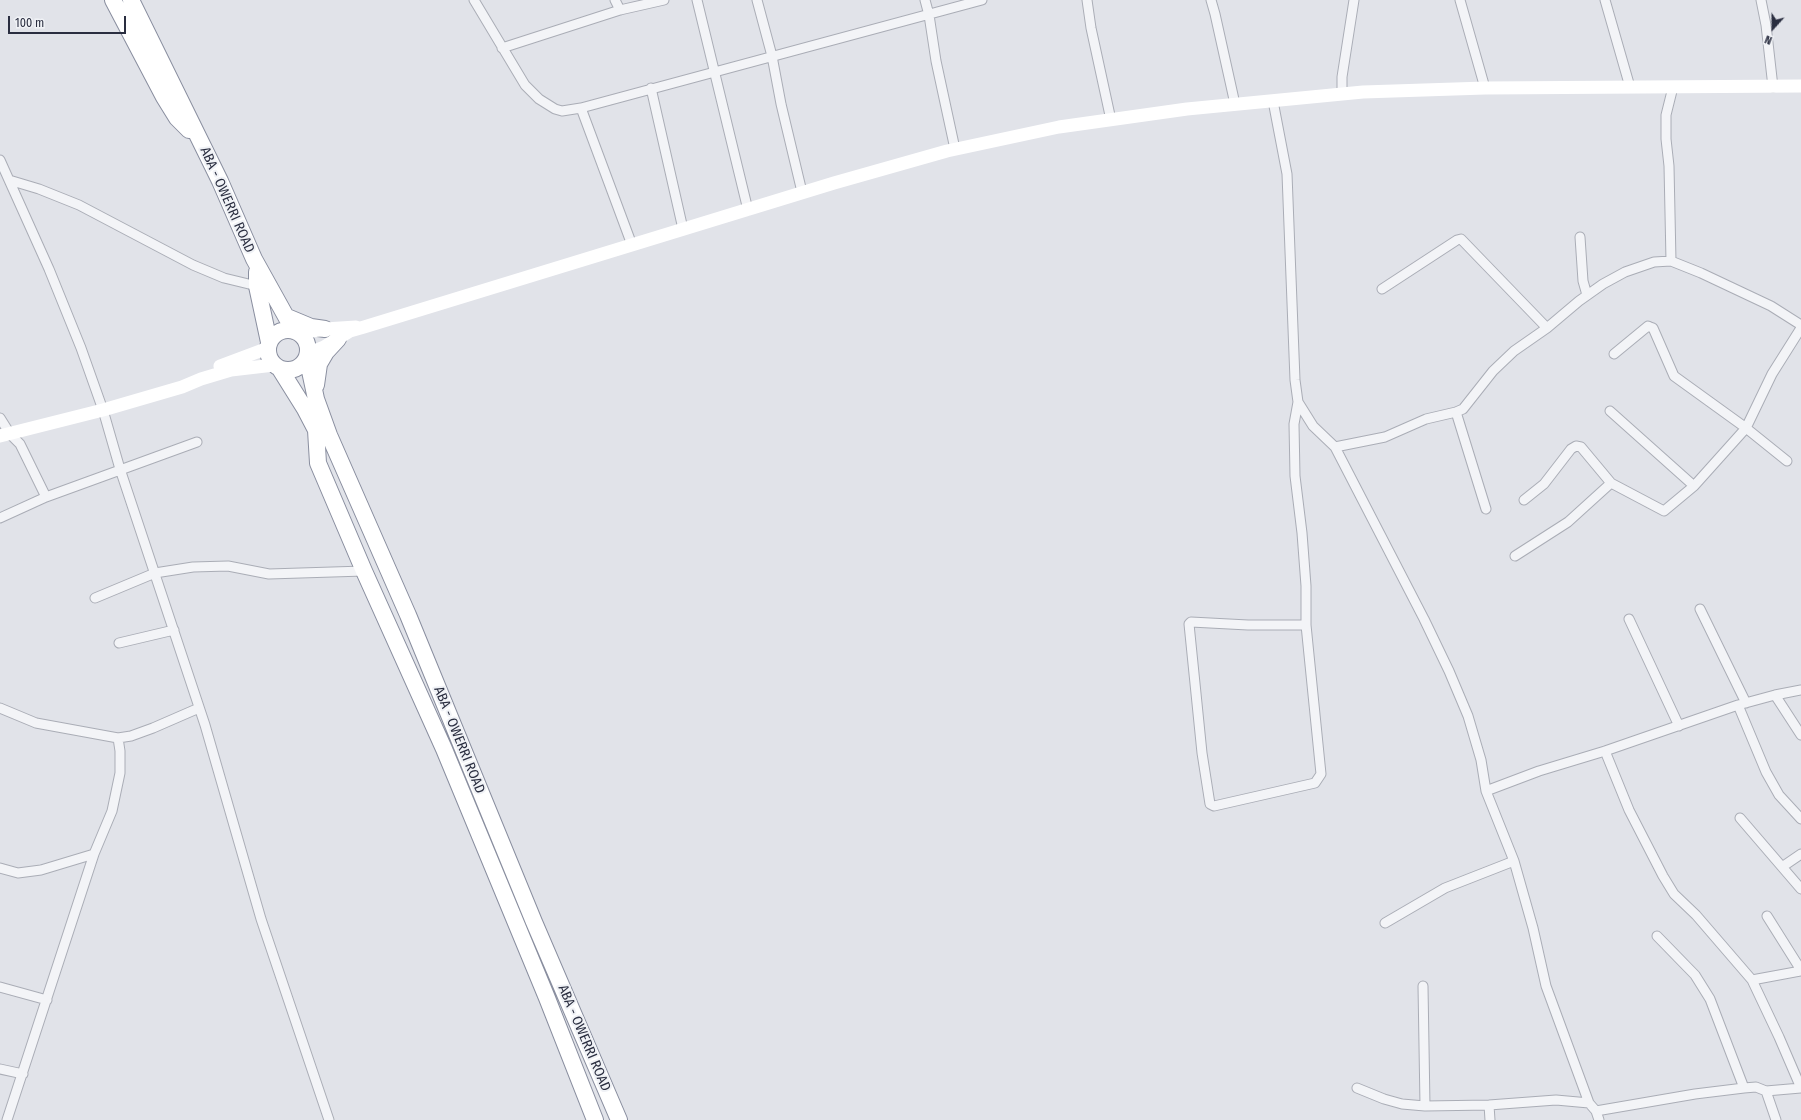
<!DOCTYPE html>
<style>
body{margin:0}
#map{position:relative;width:1801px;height:1120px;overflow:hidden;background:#e1e3e9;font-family:"Fira Sans Condensed",sans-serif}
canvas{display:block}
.north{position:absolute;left:1753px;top:8px;width:40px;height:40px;-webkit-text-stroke:3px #f0f2f6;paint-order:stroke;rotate:201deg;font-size:11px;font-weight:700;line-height:16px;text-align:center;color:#2a2e40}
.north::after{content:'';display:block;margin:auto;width:14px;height:18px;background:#2a2e40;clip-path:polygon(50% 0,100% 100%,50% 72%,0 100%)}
.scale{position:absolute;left:8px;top:16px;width:118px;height:18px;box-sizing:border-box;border:2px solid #2a2e40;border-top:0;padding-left:5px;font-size:12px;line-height:14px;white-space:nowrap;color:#2a2e40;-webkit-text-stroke:3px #f0f2f6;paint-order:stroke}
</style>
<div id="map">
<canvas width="1801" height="1120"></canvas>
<div class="north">N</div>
<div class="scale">100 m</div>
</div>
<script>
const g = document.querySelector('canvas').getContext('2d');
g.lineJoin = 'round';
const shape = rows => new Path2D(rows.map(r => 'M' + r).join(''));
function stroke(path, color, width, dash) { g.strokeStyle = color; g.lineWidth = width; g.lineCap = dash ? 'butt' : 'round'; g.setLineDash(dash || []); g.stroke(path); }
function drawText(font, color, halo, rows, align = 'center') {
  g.font = font + ' "Fira Sans Condensed",sans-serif'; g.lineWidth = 4; g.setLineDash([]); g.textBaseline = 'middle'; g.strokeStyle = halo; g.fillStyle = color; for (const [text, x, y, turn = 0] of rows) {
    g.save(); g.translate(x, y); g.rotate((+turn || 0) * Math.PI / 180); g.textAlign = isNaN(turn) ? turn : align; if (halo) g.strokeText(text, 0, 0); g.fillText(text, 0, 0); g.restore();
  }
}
const minor = shape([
 [474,0,525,85,539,99,555,109,562,111,581,108],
 [615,0,620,10],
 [697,0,748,210],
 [757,0,772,56,781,104,802,192],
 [925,0,929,15,936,61,955,149],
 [1087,0,1091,28,1111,120],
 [1211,0,1215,14,1235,104],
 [1460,0,1485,88],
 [1605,0,1630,87],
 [1761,0,1766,25,1773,87],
 [502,48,620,10,664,0],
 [651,88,683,229],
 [1342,94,1342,77,1354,0],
 [1273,101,1287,174,1295,380,1298,402,1313,426,1335,447,1424,619,1449,671,1468,716,1481,760,1486,791,1514,861,1533,928,1546,986,1589,1103,1596,1111,1599,1120],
 [0,160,49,269,81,348,103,410,120,469,205,725,261,919,329,1120],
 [9,180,39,189,79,205,193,265,224,278,257,286],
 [1580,237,1583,281,1587,295],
 [632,245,581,108,982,0],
 [1671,261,1669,166,1666,139,1666,115,1673,87],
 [1382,289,1457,240,1461,239,1547,328],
 [1614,354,1648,326,1650,327,1653,328,1674,376,1746,428,1787,461],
 [1298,402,1294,424,1295,476,1302,533,1306,586,1306,625,1321,774,1315,783,1214,806,1210,804,1202,753,1189,624,1191,622,1248,625,1306,625],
 [1610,411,1694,486],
 [1456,412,1486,509],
 [0,418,10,434,20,444,46,497],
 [1335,447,1385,437,1426,419,1456,412,1463,409,1493,371,1514,351,1547,328,1579,301,1603,284,1625,272,1654,262,1671,261,1701,273,1771,306,1801,325],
 [1524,500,1544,484,1571,449,1576,446,1581,447,1611,483],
 [0,518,46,497,197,442],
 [1515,556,1568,522,1611,483,1664,511,1694,486,1746,428,1772,374,1801,328],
 [95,598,155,573,193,567,228,566,269,574,364,571],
 [1700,609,1746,703],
 [1629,619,1679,726],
 [119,643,174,630],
 [1775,695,1801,735],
 [1738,705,1766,772,1779,795,1801,819],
 [0,708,36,723,118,738,131,736,153,728,199,708],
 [1605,751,1629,810,1663,876,1674,894,1696,915,1752,980],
 [1486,791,1539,771,1605,751,1738,705,1775,695,1801,690],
 [1740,818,1801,889],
 [1782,867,1801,854],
 [0,868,18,873,41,870,94,854,112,811,120,773,120,751,118,738],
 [1767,916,1801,970],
 [1385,923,1445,888,1514,861],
 [1657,936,1695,975,1710,999,1744,1088],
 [1801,971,1752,980,1779,1037,1801,1088],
 [1423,986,1425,1106],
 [0,987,47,1000],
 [0,1069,23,1074],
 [1357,1088,1384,1099,1402,1104,1425,1106,1489,1105,1556,1100,1589,1103],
 [1489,1105,1490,1120],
 [1596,1111,1695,1094,1744,1088,1756,1087,1766,1091],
 [7,1120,94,854],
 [1776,1120,1766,1091,1801,1088]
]);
const secondary = shape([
 [299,333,325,329,356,327],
 [307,354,324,347,350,331,364,327,834,183,947,151,1059,127,1187,109,1363,92,1485,88,1801,86],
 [220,366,268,348],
 [0,436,103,410,182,387,201,379,231,370,274,365]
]);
const trunk = shape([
 [113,0,164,97,177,118,189,130],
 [131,0,220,181,254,259,294,331],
 [257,272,257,286,269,342],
 [287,317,311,327,325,329],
 '268 350a20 20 0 1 1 40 0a20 20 0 1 1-40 0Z',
 [307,357,316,399,329,435,408,615,534,922,619,1120],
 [280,369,305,409,316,430,318,463,364,571,444,749,547,998,595,1120],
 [316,385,319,364,326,352,338,339]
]);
const streetNames = [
 ["ABA - OWERRI ROAD",227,200,66],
 ["ABA - OWERRI ROAD",459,740,68],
 ["ABA - OWERRI ROAD",584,1038,67]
];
stroke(minor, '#aaadb6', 11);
stroke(trunk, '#898e9f', 18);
stroke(minor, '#f3f4f7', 9);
stroke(secondary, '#fff', 13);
stroke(trunk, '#fff', 16);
drawText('14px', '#2a2e40', '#f0f2f6', streetNames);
</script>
